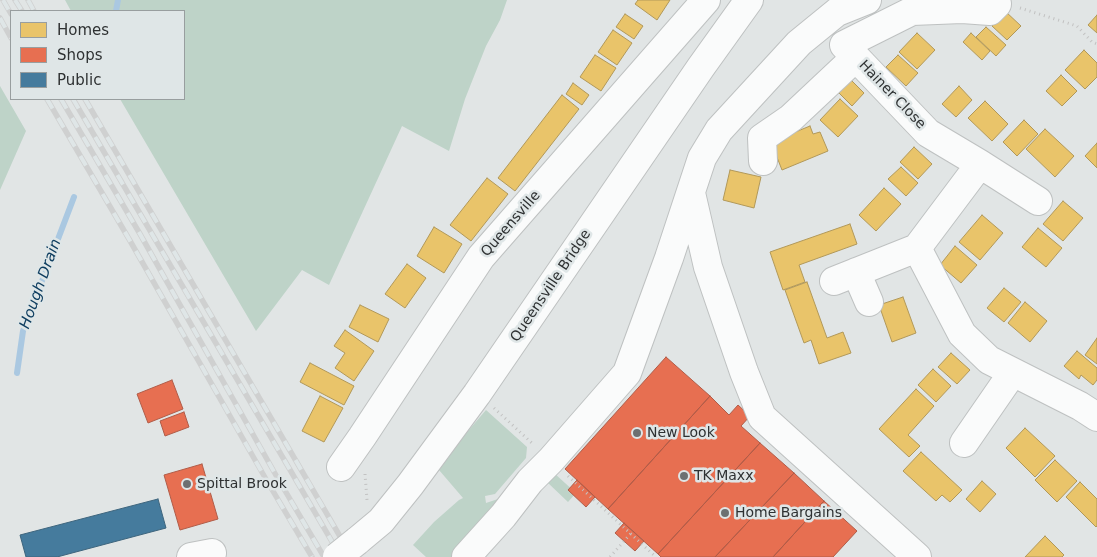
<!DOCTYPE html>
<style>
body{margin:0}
#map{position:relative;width:1097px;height:557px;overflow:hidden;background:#e1e5e5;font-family:"DejaVu Sans",sans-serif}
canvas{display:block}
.legend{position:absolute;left:10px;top:10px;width:175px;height:90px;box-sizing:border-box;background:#dfe6e7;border:1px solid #989e9f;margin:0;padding:6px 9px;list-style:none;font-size:15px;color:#2e3132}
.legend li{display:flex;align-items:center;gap:10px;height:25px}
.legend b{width:25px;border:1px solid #989e9f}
</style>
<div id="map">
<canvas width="1097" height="557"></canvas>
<ul class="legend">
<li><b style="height:14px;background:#e9c46a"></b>Homes</li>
<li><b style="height:14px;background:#e76f51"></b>Shops</li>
<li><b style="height:14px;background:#457b9d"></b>Public</li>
</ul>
</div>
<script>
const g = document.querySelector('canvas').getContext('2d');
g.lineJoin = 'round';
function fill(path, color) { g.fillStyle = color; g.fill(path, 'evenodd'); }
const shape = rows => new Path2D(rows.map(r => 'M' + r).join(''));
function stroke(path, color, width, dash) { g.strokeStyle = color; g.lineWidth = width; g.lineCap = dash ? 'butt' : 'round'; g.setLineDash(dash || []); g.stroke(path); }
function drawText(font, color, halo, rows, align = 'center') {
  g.font = font + ' "DejaVu Sans",sans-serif'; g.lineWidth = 5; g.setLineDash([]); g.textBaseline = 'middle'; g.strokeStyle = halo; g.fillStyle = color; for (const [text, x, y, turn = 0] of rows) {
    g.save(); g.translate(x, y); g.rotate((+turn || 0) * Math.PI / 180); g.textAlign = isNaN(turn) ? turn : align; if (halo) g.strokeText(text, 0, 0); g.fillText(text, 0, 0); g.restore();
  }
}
const green = shape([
 [65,0,507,0,500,20,486,46,465,99,449,151,402,126,329,285,302,270,256,331,120,99,184,99,184,11,71,11],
 [0,86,26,131,0,190],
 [486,410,527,447,526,458,495,494,485,496,486,503,498,499,496,504,458,557,426,557,413,545,434,522,459,500,463,498,439,470,462,438],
 [554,473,576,493,568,502,547,482]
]);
const homes = shape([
 [638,0,670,0,657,20,635,4,638,0],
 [1005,11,1021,26,1007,40,992,26,1005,11],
 [625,14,643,26,634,39,616,27,625,14],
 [1097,15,1097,33,1088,25,1097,15],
 [986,27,1006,45,996,56,976,37,986,27],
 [613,30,632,43,617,65,598,52,613,30],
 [917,33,935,50,917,69,899,52,917,33],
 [971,33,990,51,982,60,963,42,971,33],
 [1084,50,1097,63,1097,77,1085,89,1065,70,1084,50],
 [595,55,616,68,601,91,580,77,595,55],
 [898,55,918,73,906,86,886,67,898,55],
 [1061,75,1077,91,1062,106,1046,91,1061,75],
 [851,80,864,93,852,106,839,93,851,80],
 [573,83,589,95,582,105,566,94,573,83],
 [959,86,972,100,956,117,942,104,959,86],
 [562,95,579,109,515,191,498,178,562,95],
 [840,99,858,116,838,137,820,120,840,99],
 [985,101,1008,124,992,141,968,118,985,101],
 [1024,120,1038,134,1017,156,1003,142,1024,120],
 [810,126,813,134,820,132,828,151,782,170,771,142,810,126],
 [1045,129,1074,156,1055,177,1026,149,1045,129],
 [1097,143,1097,168,1085,156,1097,143],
 [914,147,932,164,918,179,900,162,914,147],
 [901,167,918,183,906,196,888,179,901,167],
 [730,170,761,177,754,208,723,200,730,170],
 [487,178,508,194,471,241,450,225,487,178],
 [884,188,901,204,876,231,859,215,884,188],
 [1063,201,1083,218,1063,241,1043,224,1063,201],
 [982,215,1003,233,980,260,959,242,982,215],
 [850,224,857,244,799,265,805,282,783,290,770,252,850,224],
 [434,227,462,244,444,273,417,256,434,227],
 [1038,228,1062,248,1046,267,1022,247,1038,228],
 [955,246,977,265,961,283,940,265,955,246],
 [407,264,426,278,405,308,385,294,407,264],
 [807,282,827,338,843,332,851,353,819,364,811,340,804,343,785,290,807,282],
 [1004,288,1021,302,1004,322,987,308,1004,288],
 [903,297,916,333,892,342,879,305,903,297],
 [1025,302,1047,321,1030,342,1008,323,1025,302],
 [360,305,389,319,378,342,349,327,360,305],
 [345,330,374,351,354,381,335,368,345,353,334,346,345,330],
 [1097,338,1097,364,1085,355,1097,338],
 [1077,351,1097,368,1097,380,1093,385,1081,375,1079,379,1064,366,1077,351],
 [951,353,970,370,957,384,938,367,951,353],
 [310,363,354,386,344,405,300,382,310,363],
 [933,369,951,386,936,402,918,385,933,369],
 [916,389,934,406,908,435,920,446,909,457,879,429,916,389],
 [320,396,343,408,324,442,302,431,320,396],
 [1025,428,1055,456,1035,477,1006,448,1025,428],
 [921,452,962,490,950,502,942,495,936,501,903,471,921,452],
 [1055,460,1077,481,1057,502,1035,480,1055,460],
 [982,481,996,494,980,512,966,499,982,481],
 [1080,482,1097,499,1097,526,1096,527,1066,497,1080,482],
 [1045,536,1064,555,1062,557,1025,557,1045,536]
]);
const shops = shape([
 [666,357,710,396,608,509,565,469,666,357],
 [172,380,183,409,148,423,137,394,172,380],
 [710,396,729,415,738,405,750,416,741,426,760,443,658,554,608,509,710,396],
 [184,412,189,427,165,436,160,421,184,412],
 [760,443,794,473,715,557,661,557,658,554,760,443],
 [202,464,218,519,180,530,164,475,202,464],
 [794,473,824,501,773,557,715,557,794,473],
 [577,480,595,497,586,507,568,490,577,480],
 [824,501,857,531,833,557,773,557,824,501],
 [624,523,644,541,635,551,615,533,624,523]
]);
const public = shape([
 [158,499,166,528,57,557,26,557,20,535,158,499]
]);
const stream = shape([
 [116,11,118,0],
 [17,373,23,331,74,197]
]);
const path = shape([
 [1020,8,1077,26,1092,42,1097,44],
 [494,408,534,445],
 [365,474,367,500],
 [568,476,656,557],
 [610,557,633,531]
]);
const minor = shape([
 [997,4,990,11,962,9,912,11,844,45,928,133,980,164,1038,201],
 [763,161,762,138,791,118,856,57],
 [691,193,708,267,744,372,762,417,917,557],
 [917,248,962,334,989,360,1080,406,1097,417],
 [856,272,869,302],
 [834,281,917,248,980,164],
 [964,443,1013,372],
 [341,467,362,437,481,257,706,0],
 [191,557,212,553],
 [466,557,503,516,530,481,551,460,627,373,669,258,702,158,719,130,799,43,837,12,867,0]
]);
const highway = shape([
 [357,541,381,521,410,485,477,394,701,67,749,0]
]);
const rail = shape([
 [3,0,11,14],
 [15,0,22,11],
 [28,0,34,11],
 [0,18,11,38],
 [47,99,129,239,267,481,312,557],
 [61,99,140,234,277,477,324,557],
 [73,99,341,557],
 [85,99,352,557]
]);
const highwayBridge = shape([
 [337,557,357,541]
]);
const markers = [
 [637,433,5,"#6d7071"],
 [684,476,5,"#6d7071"],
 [187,484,5,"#6d7071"],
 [725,513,5,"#6d7071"]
];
const streetNames = [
 ["Hainer Close",892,95,46],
 ["Queensville",511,224,-49],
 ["Queensville Bridge",551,286,-56]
];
const poiNames = [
 ["New Look",647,433],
 ["TK Maxx",694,476],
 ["Spittal Brook",197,484],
 ["Home Bargains",735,513]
];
const waterNames = [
 ["Hough Drain",41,284,-70]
];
fill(green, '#bed3c8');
fill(homes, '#e9c46a');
stroke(homes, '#b19859', 1);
fill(shops, '#e76f51');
stroke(shops, '#b05c48', 1);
fill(public, '#457b9d');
stroke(public, '#3e657d', 1);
stroke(stream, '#aac8e1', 6);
stroke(minor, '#bec1c1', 30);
stroke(highway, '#bec1c1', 30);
stroke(path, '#c2c2c2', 3, [1, 4]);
stroke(minor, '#fafbfb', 28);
stroke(highway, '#fafbfb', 28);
stroke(rail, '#cfd0d0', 5.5);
stroke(rail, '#dfe6e7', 4, [11]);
stroke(highwayBridge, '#bec1c1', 30, []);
stroke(highwayBridge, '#fafbfb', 28);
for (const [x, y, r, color] of markers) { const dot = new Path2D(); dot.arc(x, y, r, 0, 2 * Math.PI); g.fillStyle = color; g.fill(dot); stroke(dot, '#dfe6e7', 2); }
drawText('14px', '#2e3132', '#dfe6e7', streetNames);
drawText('14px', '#2e3132', '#dfe6e7', poiNames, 'left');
drawText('italic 15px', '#0f3e60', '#dfe6e7', waterNames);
</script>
